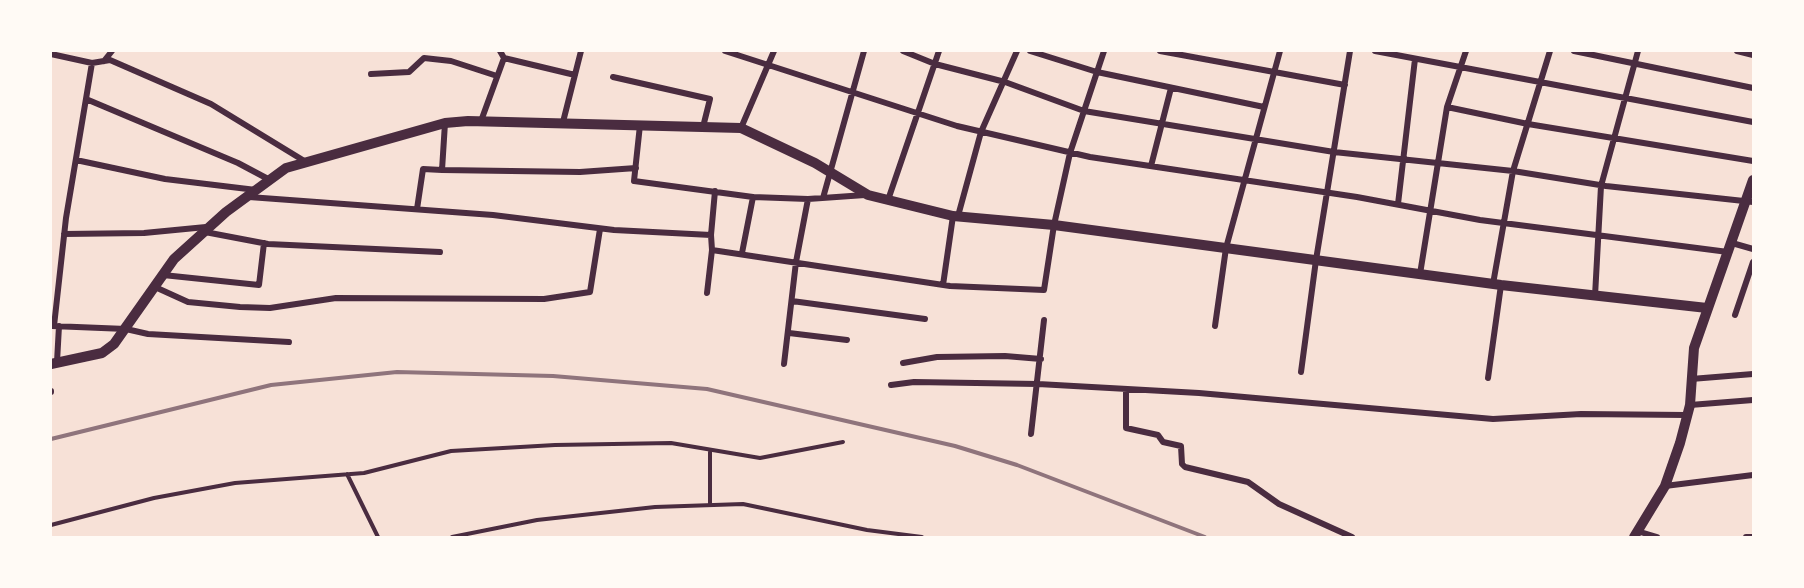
<!DOCTYPE html>
<style>
body{margin:0}
#map{position:relative;width:1804px;height:588px;overflow:hidden;background:#f7e1d7;font-family:"Titillium Web",sans-serif}
canvas{display:block}
.frame{position:absolute;inset:0;border:52px solid #fffaf5;pointer-events:none}
</style>
<div id="map">
<canvas width="1804" height="588"></canvas>
<div class="frame"></div>
</div>
<script>
const g = document.querySelector('canvas').getContext('2d');
g.lineJoin = 'round';
const shape = rows => new Path2D(rows.map(r => 'M' + r).join(''));
function stroke(path, color, width, dash) { g.strokeStyle = color; g.lineWidth = width; g.lineCap = dash ? 'butt' : 'round'; g.setLineDash(dash || []); g.stroke(path); }
const service = shape([
 [710,450,710,505],
 [347,474,378,537],
 [51,525,154,498,235,483,364,473,451,451,555,445,671,443,760,458,843,442],
 [452,537,537,520,655,507,743,504,867,530,922,537]
]);
const minor = shape([
 [500,51,504,58,575,75],
 [725,51,957,126,1090,157,1357,197,1480,220,1728,252],
 [903,51,935,64,1005,82,1084,111,1334,152,1513,171,1606,186,1753,202],
 [1030,51,1097,72,1264,107],
 [1160,51,1345,85],
 [1375,51,1753,122],
 [1574,51,1753,88],
 [1737,51,1753,55],
 [51,54,92,63,110,60,211,104,306,162],
 [104,61,112,51],
 [371,74,409,72,424,58,451,61,497,76],
 [613,77,710,99,703,127],
 [86,99,238,163,270,180],
 [1447,107,1528,124,1753,161],
 [481,121,504,58],
 [563,122,581,51],
 [640,125,634,181,753,197],
 [741,128,774,51],
 [76,160,165,179,256,190],
 [1151,166,1171,88],
 [442,170,580,172,636,168],
 [249,197,493,215,614,230,711,235,712,250,950,286,1044,290,1054,225,1070,153,1104,51],
 [823,198,864,51],
 [888,200,939,51],
 [1398,204,1415,59],
 [417,209,423,169,442,170,445,123],
 [958,216,981,132,1017,51],
 [205,232,268,244,440,252],
 [64,234,144,233,206,227],
 [711,235,715,191],
 [1732,243,1753,249],
 [742,253,753,197,808,199],
 [1420,274,1447,107,1466,51],
 [163,275,259,285,264,243],
 [1493,284,1513,171,1550,51],
 [943,285,953,216],
 [155,287,188,302,240,307,270,308,336,298,544,299,590,292,600,229],
 [707,293,712,250],
 [1595,296,1601,186,1638,51],
 [792,301,925,319],
 [1735,315,1753,262],
 [52,326,126,329,148,334,289,342],
 [54,326,66,218,92,63],
 [1215,326,1226,248,1280,51],
 [789,333,847,340],
 [57,362,59,326],
 [903,363,937,357,1005,356,1041,359],
 [784,364,796,262,808,199,865,195],
 [1301,372,1316,260,1350,51],
 [1488,378,1501,285],
 [1691,379,1753,374],
 [891,385,914,382,1038,384,1199,393,1493,419,1581,414,1686,415],
 [1126,389,1126,428,1158,435,1163,442,1181,446,1182,464,1185,467,1248,482,1279,504,1352,537],
 [51,391,51,392],
 [1690,405,1753,400],
 [1031,434,1044,320],
 [1665,486,1753,475],
 [1637,531,1657,537],
 [1746,537,1753,537]
]);
const tertiary = shape([
 [51,364,102,353,114,344,174,259,226,212,286,168,445,123,468,121,741,128,815,163,868,195,953,216,1054,225,1501,285,1707,308]
]);
const secondary = shape([
 [1634,537,1665,486,1680,443,1690,405,1694,348,1753,180]
]);
const rail = shape([
 [51,439,271,385,397,372,553,376,707,389,955,446,1017,465,1205,537]
]);
stroke(service, '#4a2c40', 4);
stroke(minor, '#4a2c40', 6);
stroke(tertiary, '#4a2c40', 10);
stroke(secondary, '#4a2c40', 10);
stroke(rail, '#8f747c', 4);
</script>
